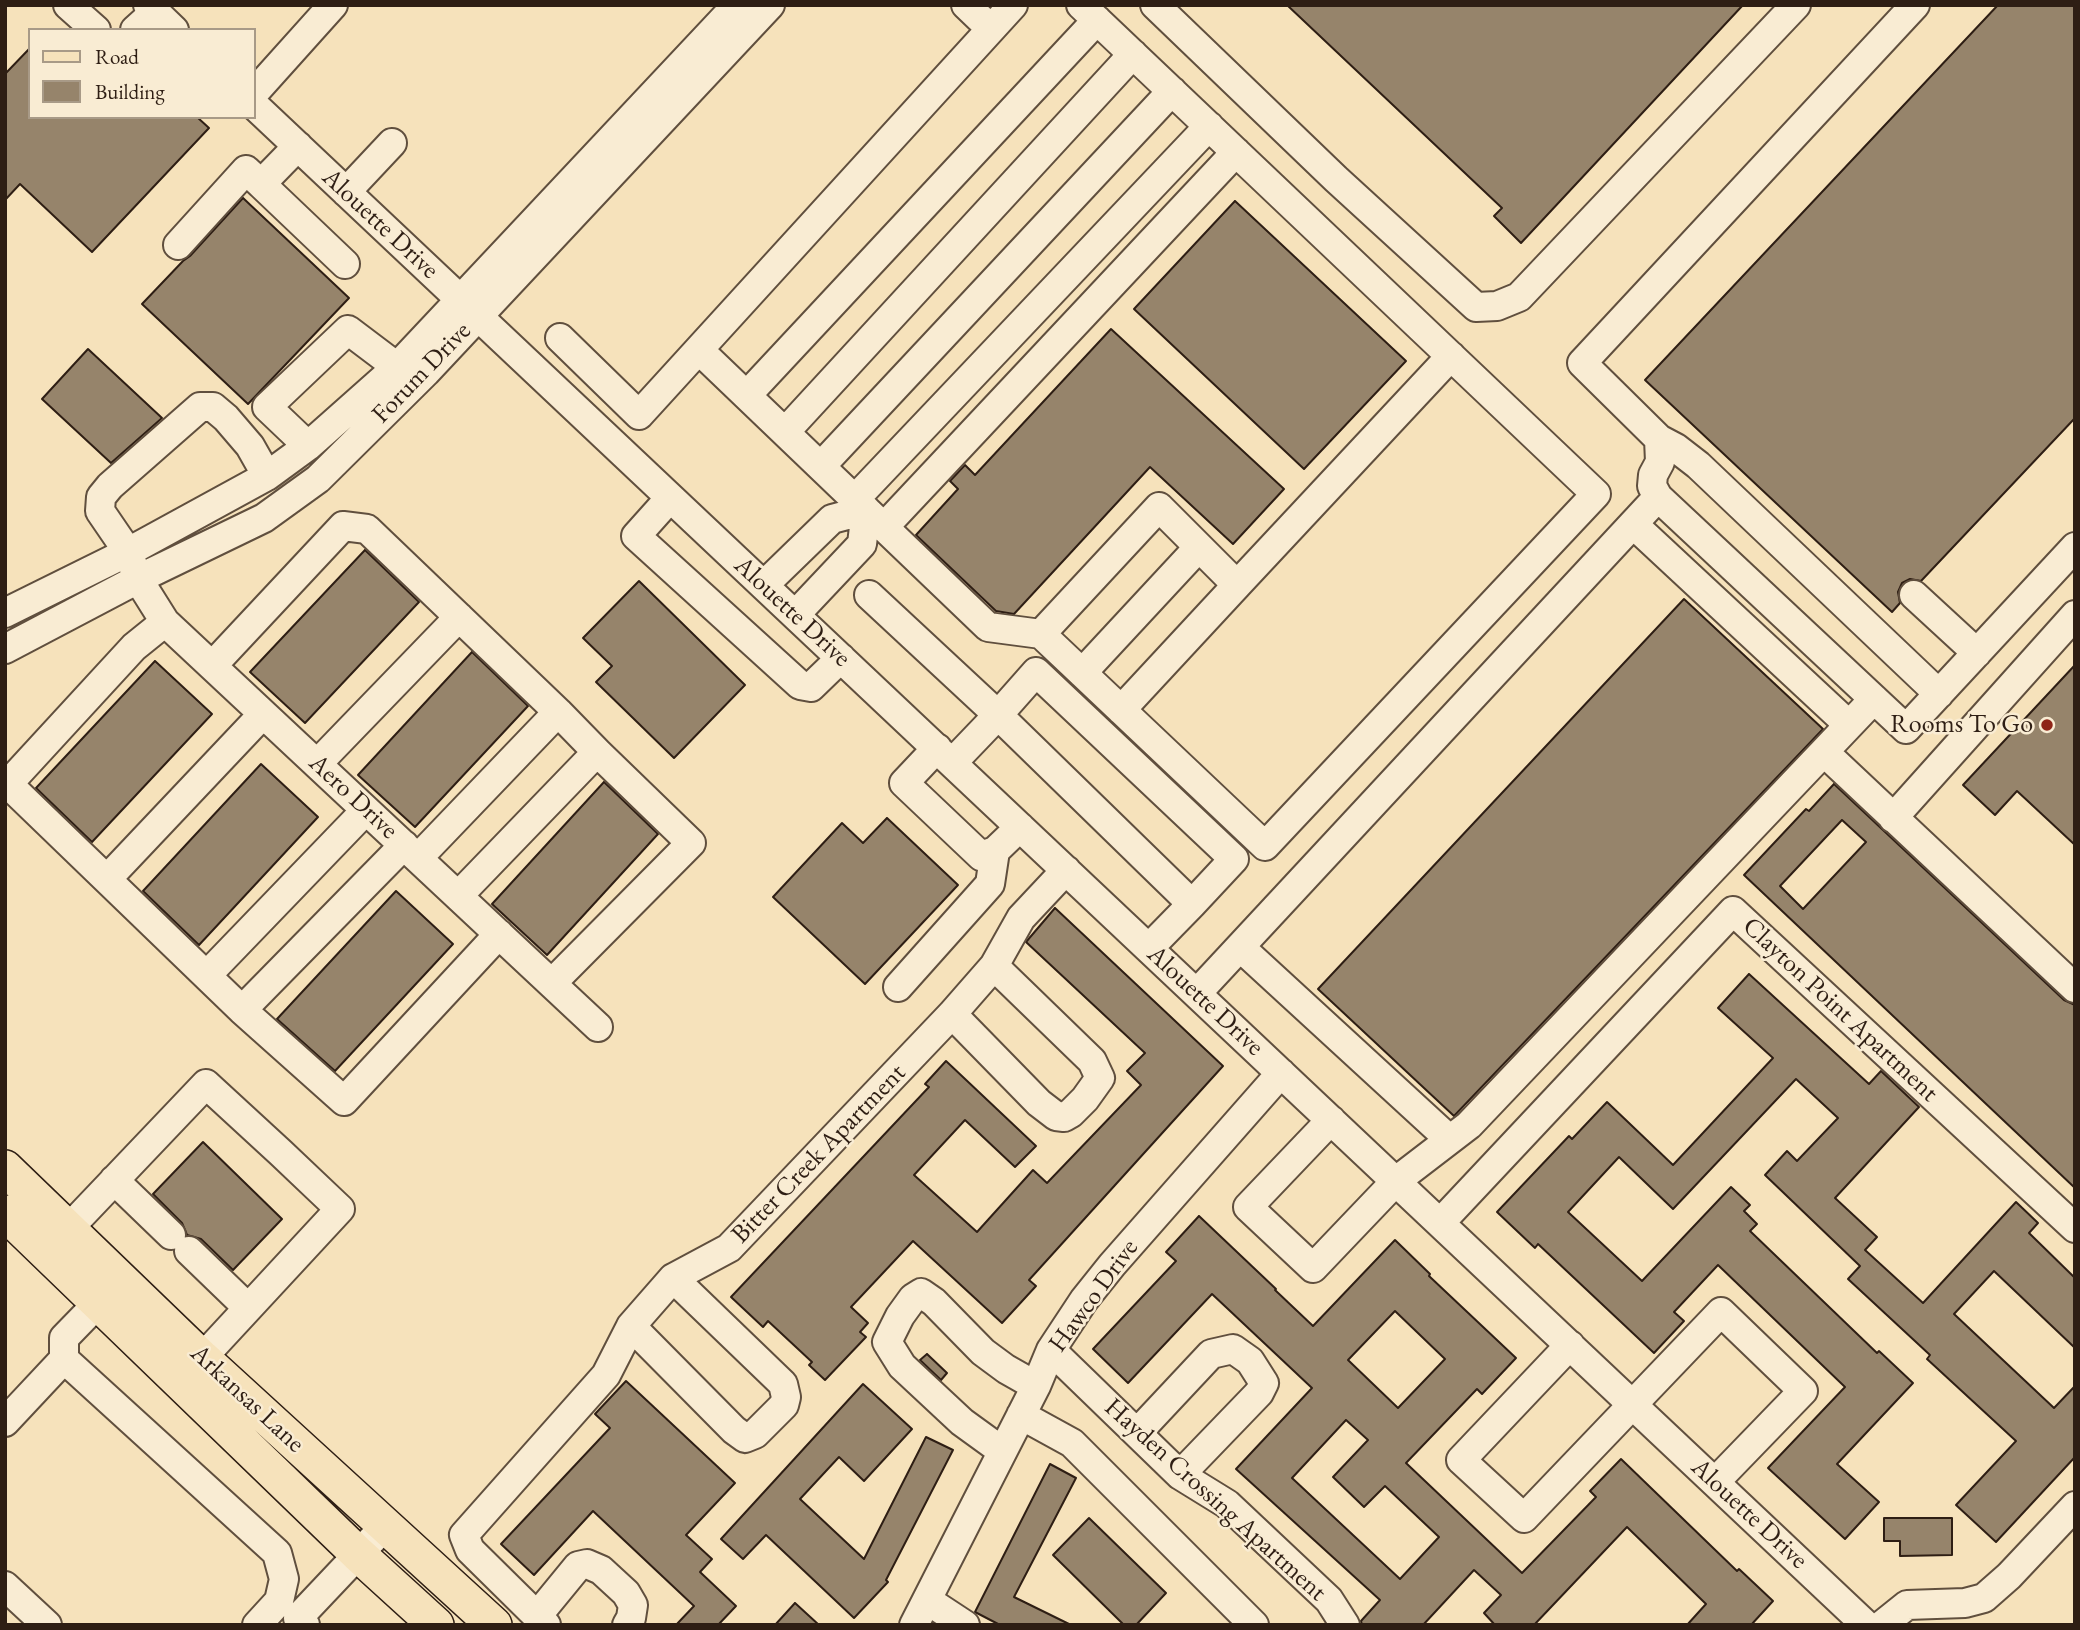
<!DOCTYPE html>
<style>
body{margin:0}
#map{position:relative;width:2080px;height:1630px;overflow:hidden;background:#f6e2bb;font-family:"EB Garamond",serif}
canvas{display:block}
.frame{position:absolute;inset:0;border:7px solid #2e1e14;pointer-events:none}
.legend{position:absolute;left:28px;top:28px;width:228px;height:91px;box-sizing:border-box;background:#f9ecd3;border:2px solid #a89a87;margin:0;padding:9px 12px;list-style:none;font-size:21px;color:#2e1e14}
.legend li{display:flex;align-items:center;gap:14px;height:35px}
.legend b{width:35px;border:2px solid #a89a87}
</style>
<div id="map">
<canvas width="2080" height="1630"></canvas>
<div class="frame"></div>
<ul class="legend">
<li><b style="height:9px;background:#f6e2bb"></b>Road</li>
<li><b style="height:19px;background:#96846b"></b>Building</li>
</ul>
</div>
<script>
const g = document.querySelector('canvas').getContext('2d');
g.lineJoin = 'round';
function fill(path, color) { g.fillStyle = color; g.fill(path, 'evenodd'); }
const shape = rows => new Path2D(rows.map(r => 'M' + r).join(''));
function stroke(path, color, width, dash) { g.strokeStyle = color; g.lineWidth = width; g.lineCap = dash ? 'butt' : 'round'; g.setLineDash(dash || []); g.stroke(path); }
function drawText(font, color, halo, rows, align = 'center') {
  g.font = font + ' "EB Garamond",serif'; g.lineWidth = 5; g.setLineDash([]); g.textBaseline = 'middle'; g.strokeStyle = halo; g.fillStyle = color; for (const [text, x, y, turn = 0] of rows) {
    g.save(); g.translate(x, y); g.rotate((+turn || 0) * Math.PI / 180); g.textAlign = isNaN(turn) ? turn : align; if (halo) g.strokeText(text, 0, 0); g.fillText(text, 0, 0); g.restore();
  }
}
const building = shape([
 [1287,5,1743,5,1521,243,1494,216,1502,208,1287,5],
 [1998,5,2075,5,2075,418,1921,581,1910,579,1902,583,1898,592,1900,603,1892,612,1645,380,1998,5],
 [30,48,30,117,197,117,209,128,92,252,20,184,5,200,5,74,30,48],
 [243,198,349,298,248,404,142,304,183,261,190,256,243,198],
 [1235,201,1406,361,1304,469,1134,309,1235,201],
 [1111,329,1284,489,1233,544,1150,467,1014,614,996,611,916,535,958,489,950,481,965,465,975,475,1111,329],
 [88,349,162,418,111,463,42,399,88,349],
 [365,550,419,602,305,723,250,672,365,550],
 [639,581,745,685,674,758,596,682,612,666,583,638,639,581],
 [1684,599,1823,729,1454,1116,1318,989,1684,599],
 [472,652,528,706,415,827,358,775,472,652],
 [155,661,212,714,92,842,36,788,155,661],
 [2075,665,2075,845,2017,791,1995,815,1963,785,2075,665],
 [261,764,318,817,199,945,143,891,261,764],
 [604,782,658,834,547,955,492,904,604,782],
 [1834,784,2064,1000,2075,1005,2075,1188,1744,875,1806,809,1809,811,1834,784],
 [1842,820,1866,842,1803,909,1780,886,1842,820],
 [887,818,958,885,865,984,773,897,842,823,863,843,887,818],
 [396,891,453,944,335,1071,277,1019,396,891],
 [1055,908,1223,1066,1029,1280,1036,1286,1002,1323,913,1241,851,1307,868,1323,860,1332,866,1337,825,1380,809,1365,812,1362,768,1321,763,1327,731,1297,929,1087,925,1084,946,1061,1036,1146,1015,1167,965,1120,914,1175,977,1232,1033,1170,1047,1183,1141,1085,1127,1071,1145,1053,1026,942,1055,908],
 [1749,974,1869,1084,1881,1071,1919,1107,1835,1198,1877,1237,1865,1250,1923,1303,2016,1202,2038,1223,2029,1233,2075,1278,2075,1348,1994,1271,1954,1314,2054,1408,2075,1386,2075,1457,1996,1542,1956,1505,2016,1441,1927,1359,1930,1355,1848,1279,1860,1266,1765,1175,1787,1151,1797,1161,1838,1118,1796,1079,1673,1209,1619,1157,1568,1212,1642,1281,1731,1187,1750,1205,1744,1211,1757,1224,1750,1231,1877,1353,1879,1351,1913,1383,1837,1464,1879,1502,1845,1539,1768,1468,1845,1387,1718,1265,1674,1312,1684,1321,1654,1353,1538,1244,1535,1248,1497,1212,1569,1136,1572,1139,1607,1102,1673,1165,1773,1058,1718,1008,1749,974],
 [203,1142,282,1219,233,1270,201,1239,187,1235,182,1223,153,1194,203,1142],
 [1199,1216,1276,1289,1275,1290,1313,1326,1395,1240,1430,1274,1429,1276,1516,1358,1482,1394,1477,1389,1406,1463,1522,1573,1596,1497,1590,1491,1621,1459,1737,1571,1739,1569,1773,1601,1751,1625,1687,1625,1706,1604,1627,1527,1534,1625,1495,1625,1484,1613,1501,1595,1474,1570,1423,1625,1362,1625,1361,1621,1380,1600,1236,1469,1312,1388,1212,1294,1128,1383,1093,1349,1176,1261,1166,1252,1199,1216],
 [1395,1311,1445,1359,1398,1408,1348,1360,1395,1311],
 [1346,1420,1368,1440,1333,1477,1364,1507,1385,1486,1439,1537,1400,1579,1292,1478,1346,1420],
 [927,1354,947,1373,941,1380,920,1360,927,1354],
 [626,1381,735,1483,686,1535,712,1559,700,1572,736,1606,718,1625,676,1625,694,1606,593,1511,534,1575,501,1544,610,1428,595,1414,626,1381],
 [863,1384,912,1429,864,1481,839,1457,800,1499,864,1559,926,1437,953,1450,886,1580,888,1582,854,1618,766,1535,743,1559,721,1539,863,1384],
 [1050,1464,1076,1478,1014,1597,1071,1625,1000,1625,975,1612,1050,1464],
 [1089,1518,1166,1593,1136,1625,1124,1625,1053,1555,1089,1518],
 [1884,1518,1952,1518,1952,1555,1900,1556,1900,1541,1884,1541,1884,1518],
 [795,1603,819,1625,775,1625,795,1603]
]);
const minor = shape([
 [68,5,96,30],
 [148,5,174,30],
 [966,5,991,29],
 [1155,5,1336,179,1476,307,1497,306,1519,297,1796,5],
 [135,30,155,12],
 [254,93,333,5],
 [254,105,1866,1625],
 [298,146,261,184,345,264],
 [346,192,392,143],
 [178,245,246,170,261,184],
 [560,338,639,415,1013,5],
 [699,350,988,627,1041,634,1265,846,1596,494,1081,5],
 [747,395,1097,20],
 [785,432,1133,54],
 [1659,439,1676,448,1698,465,1939,694],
 [308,446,267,407,348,330,397,367],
 [821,466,1172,91],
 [267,476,250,446,226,418,213,407,200,407,110,486,101,497,100,511,128,552,138,579,165,622,598,1027],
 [1658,497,1652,486,1653,475,1660,462,1659,439,1582,363,1915,5],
 [670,498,636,536,800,685,811,687,841,658],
 [855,499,1209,126],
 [1633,524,1849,725],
 [884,527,1236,152],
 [764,585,832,519,866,510],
 [1237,585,1451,356],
 [869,595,998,715,952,763],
 [1914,595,1977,653],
 [5,613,128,552,267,476,308,446,397,367,737,5],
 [795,615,862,544,866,510],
 [165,622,134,647,8,784,242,1010,404,845],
 [1041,634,1159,507,1237,585,1121,710],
 [5,649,138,579,264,518,318,479,426,372,770,5],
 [212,666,343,526,367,529,558,712],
 [1082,673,1199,547],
 [937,748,904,783,981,856,995,851,1020,827],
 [1824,752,2075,988],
 [317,764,459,617],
 [1893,818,2075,615],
 [418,858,558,712,597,752,458,896],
 [107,879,263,714],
 [1240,947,1449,1139],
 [1149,948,1192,904,998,715,1036,672,1234,859,1192,904],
 [207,975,366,810],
 [552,983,691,843,597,752],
 [898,987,990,884,995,851],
 [1197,993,1658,497,1906,729,2075,547],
 [242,1010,344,1101,499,934],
 [952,1014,1039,1103,1056,1116,1064,1117,1071,1113,1085,1099,1100,1078,1092,1061,994,966],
 [1331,1120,1248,1207,1313,1268,1396,1181,1469,1125,1874,699],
 [114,1180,171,1235],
 [1440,1223,1733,911,2075,1228],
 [68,1229,206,1084,281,1153,340,1209,202,1358],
 [189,1251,248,1308],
 [631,1326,734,1430,745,1438,755,1434,784,1405,786,1397,783,1384,673,1278],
 [1570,1345,1461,1460,1524,1518,1721,1312,1803,1391,1715,1482],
 [1051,1350,1180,1475,1227,1504,1329,1600,1345,1625],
 [64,1359,277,1553,284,1579,279,1601,257,1625],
 [1021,1415,1072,1443,1254,1625],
 [5,1422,64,1359,64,1338,98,1303],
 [1137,1433,1211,1354,1233,1349,1250,1361,1264,1383,1259,1393,1180,1475],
 [1002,1451,962,1422,902,1366,887,1342,900,1316,913,1298,921,1293,934,1302,983,1352,1006,1369,1036,1386],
 [5,1586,47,1625],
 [927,1600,965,1625],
 [537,1616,578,1566,587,1564,601,1570,626,1593,633,1605,631,1618,627,1625],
 [305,1625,298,1618,385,1526],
 [546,1625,470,1550,464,1535,606,1375,631,1326,673,1278,729,1248,952,1014,994,966,1021,918,1066,870],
 [914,1625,1036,1386,1051,1350,1084,1300,1112,1265,1281,1073],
 [1882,1625,1907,1605,1965,1603,1984,1598,2009,1576,2075,1506]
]);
const major = shape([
 [5,1168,202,1358,494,1625],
 [5,1213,358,1554,436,1625]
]);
const markers = [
 [2047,725,7,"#8f2418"]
];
const streetNames = [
 ["Alouette Drive",380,224,43],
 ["Forum Drive",422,373,-46],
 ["Alouette Drive",792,612,43],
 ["Aero Drive",353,797,43],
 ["Alouette Drive",1205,1001,43],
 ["Clayton Point Apartment",1840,1010,43],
 ["Bitter Creek Apartment",819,1154,-46],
 ["Hawco Drive",1094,1296,-54],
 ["Arkansas Lane",247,1399,43],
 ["Hayden Crossing Apartment",1215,1500,42],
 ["Alouette Drive",1749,1514,43]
];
const poiNames = [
 ["Rooms To Go",2033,725]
];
fill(building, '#96846b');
stroke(building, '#2e1e14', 2);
stroke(minor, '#604f3e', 32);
stroke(major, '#2e1e14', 38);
stroke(minor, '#f9ecd3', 28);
stroke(major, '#f6e2bb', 35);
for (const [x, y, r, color] of markers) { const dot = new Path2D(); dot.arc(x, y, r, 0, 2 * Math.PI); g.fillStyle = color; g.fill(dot); stroke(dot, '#f9ecd3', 2.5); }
drawText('26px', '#2e1e14', '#f9ecd3', streetNames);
drawText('26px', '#2e1e14', '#f9ecd3', poiNames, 'right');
</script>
